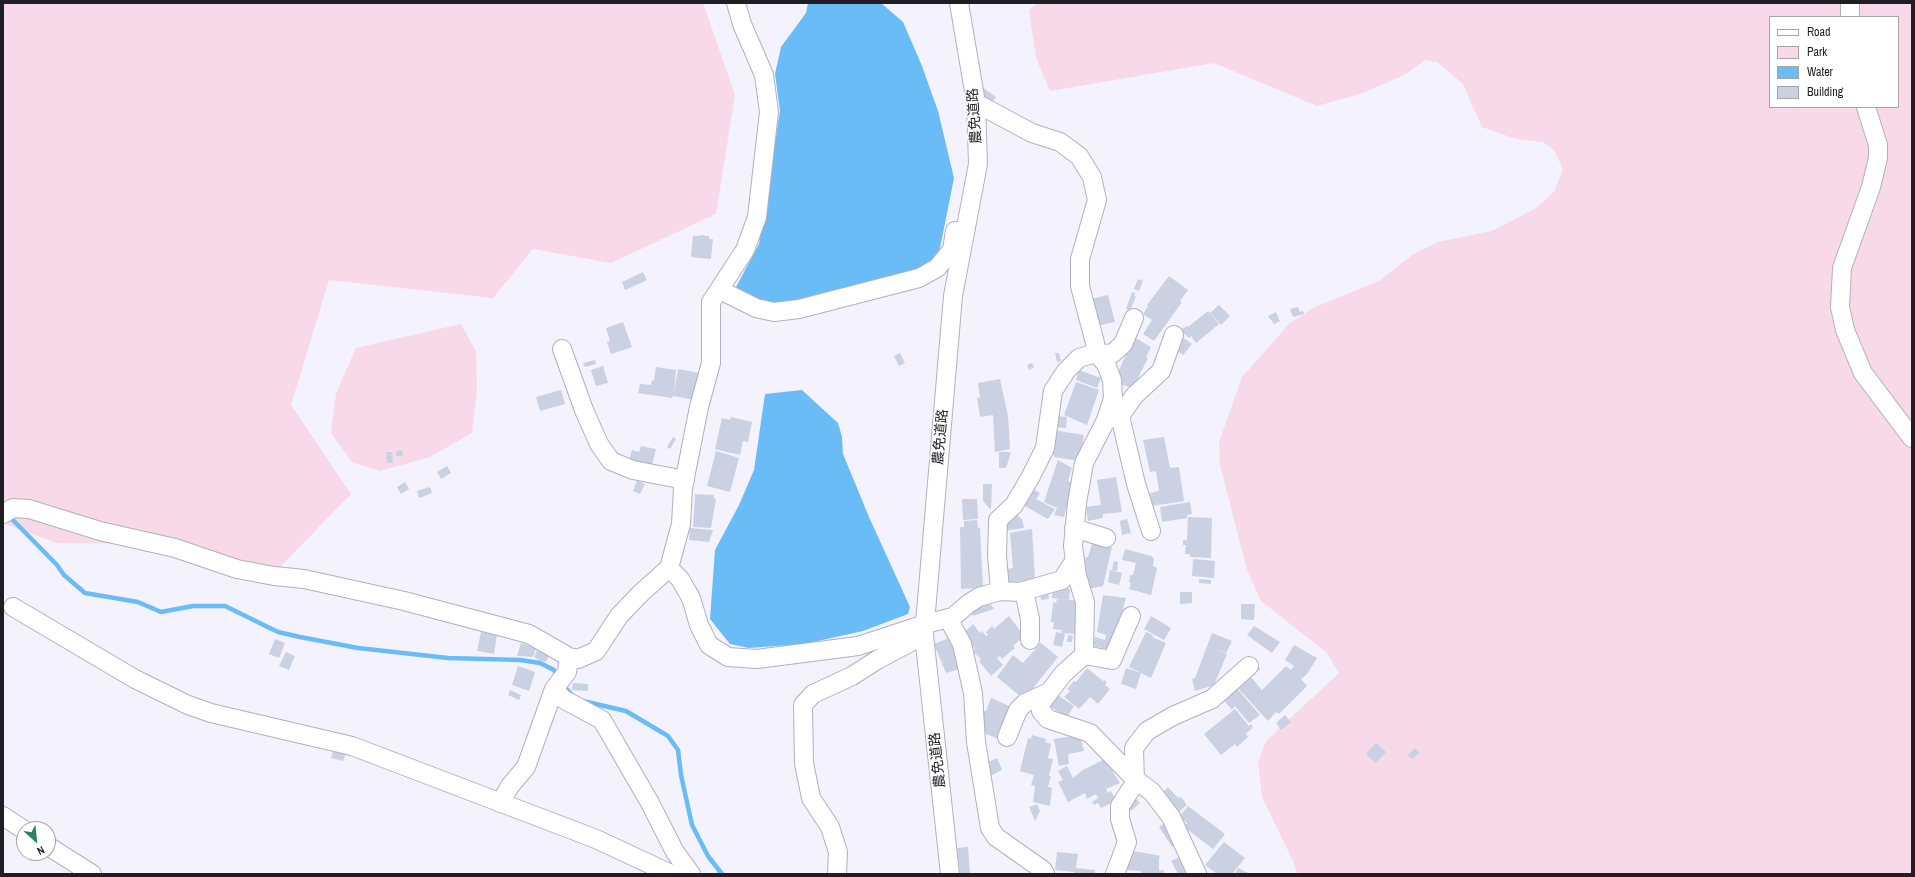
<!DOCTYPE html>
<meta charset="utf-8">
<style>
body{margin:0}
#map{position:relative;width:1915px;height:877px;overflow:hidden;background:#f4f2fd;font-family:"Archivo Narrow",sans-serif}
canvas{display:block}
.frame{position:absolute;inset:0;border:4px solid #1f1e24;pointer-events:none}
.legend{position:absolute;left:1769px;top:16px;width:130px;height:92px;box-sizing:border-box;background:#fff;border:1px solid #a5a5a7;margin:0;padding:5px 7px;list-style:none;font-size:12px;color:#1f1e24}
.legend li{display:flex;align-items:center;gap:8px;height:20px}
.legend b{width:20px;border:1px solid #a5a5a7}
.north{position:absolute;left:16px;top:821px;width:40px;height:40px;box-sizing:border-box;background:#fff;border:1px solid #a5a5a7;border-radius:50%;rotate:153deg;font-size:11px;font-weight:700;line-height:16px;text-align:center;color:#1f1e24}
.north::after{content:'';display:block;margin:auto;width:14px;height:18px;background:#27865e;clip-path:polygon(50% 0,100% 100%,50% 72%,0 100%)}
</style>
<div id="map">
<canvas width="1915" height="877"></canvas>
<div class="frame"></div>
<ul class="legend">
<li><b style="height:5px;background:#fff"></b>Road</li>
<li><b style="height:11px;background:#f7d9e7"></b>Park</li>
<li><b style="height:11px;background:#69bcf6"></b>Water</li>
<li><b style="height:11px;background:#cad1e2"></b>Building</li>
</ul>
<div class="north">N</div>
</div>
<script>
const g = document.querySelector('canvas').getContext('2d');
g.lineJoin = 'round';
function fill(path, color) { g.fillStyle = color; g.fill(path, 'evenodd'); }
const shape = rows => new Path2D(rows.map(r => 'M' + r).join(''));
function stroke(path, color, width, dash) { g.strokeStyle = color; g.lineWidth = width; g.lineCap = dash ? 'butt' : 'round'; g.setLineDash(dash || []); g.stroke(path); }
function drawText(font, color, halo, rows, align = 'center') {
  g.font = font + ' "Archivo Narrow","Noto Sans JP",sans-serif'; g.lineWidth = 3; g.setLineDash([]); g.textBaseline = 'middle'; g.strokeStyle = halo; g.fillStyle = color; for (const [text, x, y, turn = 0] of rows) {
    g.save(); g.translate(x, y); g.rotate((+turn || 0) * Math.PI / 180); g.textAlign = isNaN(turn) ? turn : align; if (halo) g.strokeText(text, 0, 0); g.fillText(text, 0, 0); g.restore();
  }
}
const green = shape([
 [3,3,703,3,735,95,716,214,611,263,533,249,493,298,329,280,291,405,351,494,279,568,163,544,57,543,3,523],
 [1037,3,1912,3,1912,874,1297,874,1294,863,1262,797,1258,763,1266,741,1339,673,1327,653,1261,601,1247,570,1220,465,1219,442,1242,377,1290,323,1313,308,1379,281,1412,255,1438,242,1492,231,1536,208,1554,192,1563,169,1554,150,1543,142,1516,139,1482,127,1463,84,1437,62,1425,60,1406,74,1363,93,1317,106,1214,63,1050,91,1036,58,1029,10],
 [1770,17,1898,17,1898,107,1770,107],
 [461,324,476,351,477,389,472,433,430,457,380,471,352,462,331,433,336,394,356,348]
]);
const water = shape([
 [808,3,881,3,903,22,922,66,938,111,954,178,940,248,934,260,924,269,780,308,742,294,736,287,759,244,780,111,775,74,781,47,806,13],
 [802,390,838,423,842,437,843,454,869,517,910,607,908,614,863,631,804,644,749,648,730,644,710,619,715,550,739,505,754,470,765,394]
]);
const stream = shape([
 [8,515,57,565,64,575,85,593,138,602,161,612,193,606,225,606,278,632,300,637,358,648,448,658,520,660,540,663,554,670,558,678],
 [562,684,573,696],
 [583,701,626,711,668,736,678,750,681,775,692,825,708,856,722,874]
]);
const building = shape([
 [982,87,996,97,991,104,982,98],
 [700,235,709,236,709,239,713,239,711,259,691,257,693,236,700,236],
 [643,272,647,280,625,290,622,282],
 [1169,276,1188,290,1180,301,1182,302,1154,341,1143,334,1152,320,1143,314,1148,306,1147,305],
 [1138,279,1143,281,1139,291,1134,289],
 [1132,292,1135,293,1134,296,1136,296,1130,311,1126,309],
 [1108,295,1115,322,1097,326,1091,299],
 [1219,305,1230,316,1221,325,1210,313],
 [1298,307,1300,312,1303,311,1304,314,1293,317,1290,309],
 [1208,311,1219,324,1196,343,1191,336,1189,338,1180,330,1187,326,1188,327],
 [1276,312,1280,321,1274,324,1268,316],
 [623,322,632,347,611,354,607,342,610,341,606,328],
 [1178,334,1192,344,1183,355,1170,346],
 [1134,337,1151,347,1146,357,1148,358,1133,388,1120,384,1119,370],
 [900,353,905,363,899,366,894,356],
 [1055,353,1059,353,1061,361,1057,362],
 [595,360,596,364,585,367,583,363],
 [1032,363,1034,367,1029,370,1027,365],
 [603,366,608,383,596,386,591,370],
 [656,367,676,370,674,393,678,369,699,373,694,400,673,396,672,398,638,393,640,384,651,385,652,380,654,381],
 [1079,370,1101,378,1097,388,1076,380],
 [1000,379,1008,416,1010,449,995,452,993,415,980,417,977,397,980,398,978,383],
 [1076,382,1099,390,1087,425,1064,415],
 [561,390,565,404,540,411,536,397],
 [1055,416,1067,417,1066,428,1054,427],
 [731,417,752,422,748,442,743,441,740,455,715,449,722,418,730,420],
 [1053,430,1084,435,1080,461,1054,457,1054,455,1052,455],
 [673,437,676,439,670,449,667,447],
 [1164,437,1170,468,1179,467,1184,501,1152,506,1150,493,1159,491,1156,471,1150,472,1143,440],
 [641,446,656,449,652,466,629,461,632,450,639,452],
 [402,450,403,456,396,456,396,451],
 [716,451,739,458,730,492,707,486],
 [386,452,392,452,393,463,387,463],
 [999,452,1011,452,1006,468,999,468],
 [1058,460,1072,468,1068,481,1073,483,1064,517,1054,515,1057,508,1044,502],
 [447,466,451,473,441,479,437,472],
 [1116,477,1122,512,1103,514,1103,518,1088,521,1086,507,1101,505,1097,480],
 [637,480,645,484,640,494,633,491],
 [405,482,409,489,401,494,397,487],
 [983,484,992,484,991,510,983,501],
 [430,487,432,493,419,498,417,491],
 [1031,488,1040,493,1036,499,1055,509,1048,519,1023,505],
 [695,494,714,495,714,499,716,499,711,528,693,527],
 [962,499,977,499,978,519,963,520],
 [1190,502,1192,514,1187,515,1187,518,1162,522,1160,507],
 [1013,512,1022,519,1024,528,1003,531],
 [1188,517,1212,518,1211,558,1190,557,1190,554,1185,554,1186,545,1183,545,1183,540,1187,540],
 [1127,519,1131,533,1122,535,1120,521],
 [977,520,978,528,980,528,983,588,961,589,960,527,964,527,964,521],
 [690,528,713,530,709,542,689,540],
 [1032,529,1035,578,1030,581,1008,582,1006,569,1013,568,1010,533],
 [1093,540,1112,547,1103,586,1087,589,1083,566,1086,557,1088,557],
 [1125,549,1151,556,1154,559,1153,566,1157,568,1151,595,1129,589,1131,583,1129,582,1130,575,1133,575,1136,563,1122,560],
 [1193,559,1215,561,1214,578,1192,576],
 [1114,561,1118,562,1117,571,1112,570],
 [1110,570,1122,573,1119,585,1108,582],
 [1199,579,1211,580,1211,584,1199,583],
 [1053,586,1070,589,1069,600,1052,598],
 [1048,592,1049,599,1041,600,1040,593],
 [1180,592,1192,592,1192,603,1180,604],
 [1103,595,1126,598,1112,650,1093,646,1095,637,1105,640,1106,635,1097,632],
 [1057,599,1080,601,1077,634,1061,633,1062,630,1053,629,1054,622,1051,622,1053,602,1056,603],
 [988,600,994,609,973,616,969,611],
 [1241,604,1255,604,1254,620,1241,619],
 [1009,616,1024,636,1013,646,1015,648,1002,659,1000,656,997,658,1003,665,991,676,979,661,981,659,972,651,975,649,962,634,973,624,980,633,982,631,986,636,988,635,986,632,992,626,994,629],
 [1151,616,1171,628,1164,640,1144,629],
 [1254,626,1280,642,1272,653,1247,635],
 [481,632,497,634,494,654,477,651],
 [1056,632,1065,634,1062,647,1053,645],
 [1146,632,1153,635,1152,637,1166,643,1151,678,1129,667],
 [1212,633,1232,641,1226,653,1211,647,1227,654,1214,685,1195,691,1192,679,1195,678],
 [1068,635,1073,636,1072,642,1067,642],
 [954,636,966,667,946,673,934,644],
 [275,639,285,643,279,658,269,654],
 [521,643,536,648,533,657,517,656],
 [1041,643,1058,657,1026,697,1023,694,1021,697,997,677,1013,655,1023,663],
 [1294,645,1317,658,1307,674,1301,679,1307,686,1279,714,1276,712,1268,721,1235,685,1257,665,1260,669,1251,677,1262,690,1286,666,1291,670,1294,666,1285,660],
 [538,648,549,655,546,662,540,661,534,657],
 [286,652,295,656,289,670,279,666],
 [518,666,535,672,529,691,512,685],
 [1087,668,1103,681,1104,680,1107,682,1105,685,1110,689,1098,704,1090,697,1079,709,1064,697,1070,691,1067,689,1074,681,1076,682],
 [1126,668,1141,673,1136,689,1121,684],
 [573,683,588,684,588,691,572,690],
 [1235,686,1260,715,1249,723,1235,706,1232,710,1222,698],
 [510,690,521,695,519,700,508,695],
 [1053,692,1074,706,1067,717,1046,704],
 [991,698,1012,707,999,739,978,731,984,711,986,711],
 [1235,709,1249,726,1251,724,1253,727,1246,734,1248,737,1237,747,1235,744,1221,755,1204,734],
 [1285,715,1291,722,1281,730,1276,723],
 [1032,735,1046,739,1045,742,1051,744,1048,758,1053,759,1049,776,1051,776,1048,787,1052,788,1050,806,1033,802,1035,786,1031,785,1034,775,1020,771,1028,738,1031,739],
 [1079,735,1084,751,1068,754,1069,764,1059,766,1054,739],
 [1376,743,1386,752,1376,763,1366,754],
 [1415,748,1419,753,1412,759,1408,755],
 [333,751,340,753,341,751,346,753,343,761,331,758],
 [997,758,1002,770,988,777,982,765],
 [1105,759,1120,783,1106,789,1108,793,1111,791,1116,801,1101,808,1098,803,1094,805,1092,802,1106,793,1098,798,1096,794,1087,799,1085,793,1068,802,1058,782,1063,780,1058,771,1067,766,1073,778,1083,770],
 [1168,787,1178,798,1181,797,1187,805,1178,813,1162,793],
 [1136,799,1140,803,1131,811,1128,807],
 [1037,804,1040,811,1035,821,1029,807],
 [1188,806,1225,834,1213,849,1184,827,1187,823,1179,817],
 [1169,820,1176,846,1172,847,1159,827],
 [1224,842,1245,858,1232,874,1217,874,1205,865],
 [968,847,970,874,960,874,957,848],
 [1133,851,1162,856,1159,857,1159,871,1164,870,1164,874,1141,874,1141,871,1127,870,1127,856],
 [1057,852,1078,854,1076,868,1095,870,1095,874,1074,874,1074,872,1055,870],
 [1181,856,1191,874,1178,874,1171,861],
 [1238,868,1250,874,1235,874]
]);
const minor = shape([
 [736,3,742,24,764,75,769,112,757,217,745,250,711,302,711,363,699,407,683,488,681,524,669,568,680,579,691,598,699,625,709,645,728,657,757,659,858,646,925,624,953,617,968,604,979,597,1000,591,997,555,998,520,1014,505,1030,478,1045,448,1053,391,1066,371,1079,358,1096,353,1112,354,1123,344,1134,318],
 [1850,3,1850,17],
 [976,103,1032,133,1060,142,1079,156,1092,177,1097,200,1080,259,1080,286,1095,343,1096,353,1106,364,1112,380,1113,398,1106,420,1084,463,1077,503,1073,546,1077,576,1085,602,1084,655,1063,674,1041,703,1041,711,1048,719,1090,733,1135,779,1152,792,1171,817,1197,874],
 [1866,107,1878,145,1878,158,1871,187,1842,268,1840,307,1845,330,1863,373,1912,438],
 [720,290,756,308,774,312,799,309,919,278,937,268,952,250,955,231],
 [562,349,584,410,599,444,611,461,633,470,685,480],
 [1120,416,1134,396,1161,371,1174,335],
 [1106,420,1120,416,1136,484,1151,531],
 [3,514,13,508,29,509,100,531,175,548,237,569,274,576,304,579,404,601,529,634,569,657,578,659,596,651,619,616,641,593,669,568],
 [1074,528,1106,538],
 [1000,591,1020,592,1062,580,1075,560],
 [1024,591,1030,619,1030,640],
 [13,607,135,679,188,705,211,713,352,746,596,839,671,874],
 [948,618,962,644,973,693,976,742,990,828,996,837,1043,870,1045,874],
 [1084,655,1112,660,1131,616],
 [569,657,567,672,554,689,563,699,602,720,650,803,675,852,691,874],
 [1007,737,1018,710,1025,703,1049,692],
 [500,803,510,786,526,767,554,689],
 [3,816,24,830],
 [48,846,92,874],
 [837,874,838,852,830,827,811,798,804,763,803,705,813,694,852,676,877,660,924,635],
 [950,874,924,635,953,296,978,164,976,103,959,3],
 [1115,874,1127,842,1120,819,1120,806,1135,783,1134,748,1147,731,1173,716,1212,699,1249,666]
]);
const streetNames = [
 ["農免道路",975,116,-94],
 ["農免道路",941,437,-85],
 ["農免道路",938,760,-96]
];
fill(green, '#f7d9e7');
fill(water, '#69bcf6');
stroke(stream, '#69bcf6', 4.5);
fill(building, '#cad1e2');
stroke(minor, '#b2afc0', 20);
stroke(minor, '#fff', 18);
drawText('14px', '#1f1e24', '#fff', streetNames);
</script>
